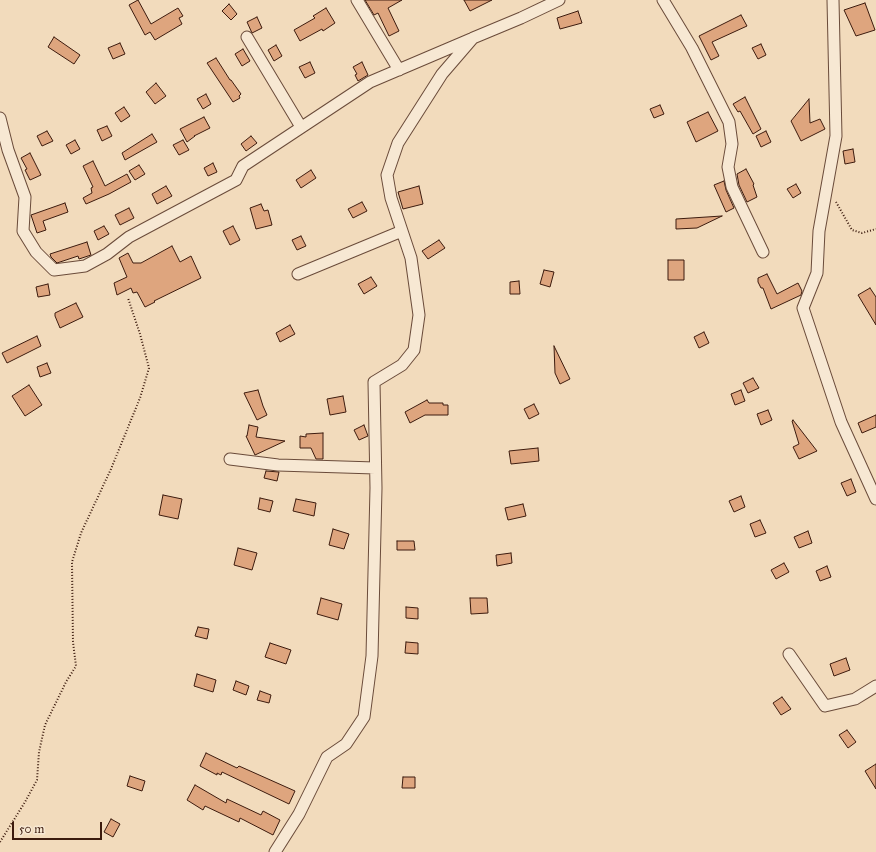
<!DOCTYPE html>
<style>
body{margin:0}
#map{position:relative;width:876px;height:852px;overflow:hidden;background:#f2dbbc;font-family:"IM FELL Great Primer",serif}
canvas{display:block}
.scale{position:absolute;left:12px;top:822px;width:90px;height:18px;box-sizing:border-box;border:2px solid #3c1b0e;border-top:0;padding-left:5px;font-size:12px;line-height:14px;white-space:nowrap;color:#3c1b0e;-webkit-text-stroke:3px #f7e8d3;paint-order:stroke}
</style>
<div id="map">
<canvas width="876" height="852"></canvas>
<div class="scale">50 m</div>
</div>
<script>
const g = document.querySelector('canvas').getContext('2d');
g.lineJoin = 'round';
function fill(path, color) { g.fillStyle = color; g.fill(path, 'evenodd'); }
const shape = rows => new Path2D(rows.map(r => 'M' + r).join(''));
function stroke(path, color, width, dash) { g.strokeStyle = color; g.lineWidth = width; g.lineCap = dash ? 'butt' : 'round'; g.setLineDash(dash || []); g.stroke(path); }
const building = shape([
 [138,0,151,24,178,8,183,16,179,18,182,24,155,40,150,32,145,35,129,5,138,0],
 [365,0,402,0,388,8,399,31,389,36,378,13,374,15,365,0],
 [464,0,492,0,470,11,464,0],
 [865,3,875,30,856,36,844,10,865,3],
 [229,4,237,14,231,20,222,11,229,4],
 [326,8,335,23,323,31,322,29,300,41,294,30,315,18,313,16,326,8],
 [578,11,582,23,560,29,557,18,578,11],
 [741,15,747,26,712,42,719,56,711,60,699,36,741,15],
 [257,17,262,28,252,33,247,22,257,17],
 [54,37,80,55,74,64,48,47,54,37],
 [120,43,125,54,113,59,108,48,120,43],
 [761,44,766,55,758,59,752,48,761,44],
 [276,45,282,56,274,61,268,50,276,45],
 [243,49,250,61,242,66,235,54,243,49],
 [216,58,230,80,231,80,241,94,239,96,240,98,233,102,207,63,216,58],
 [310,62,315,73,305,78,299,67,310,62],
 [362,62,368,75,358,81,355,75,357,74,353,67,362,62],
 [156,83,166,96,155,104,146,92,156,83],
 [206,94,211,104,203,109,197,99,206,94],
 [745,97,761,129,753,134,740,111,738,112,733,104,745,97],
 [809,99,810,123,820,119,825,129,801,141,791,121,809,99],
 [660,105,664,114,654,118,650,109,660,105],
 [124,107,130,116,121,122,115,113,124,107],
 [708,112,718,131,696,142,687,122,708,112],
 [204,117,210,128,194,136,195,136,187,142,180,129,204,117],
 [107,126,112,136,102,141,97,130,107,126],
 [47,131,53,141,42,146,37,136,47,131],
 [766,131,771,142,761,147,756,136,766,131],
 [152,134,157,142,125,160,122,153,152,134],
 [251,136,257,143,246,151,241,144,251,136],
 [75,140,80,149,71,154,66,145,75,140],
 [183,140,189,150,179,155,173,145,183,140],
 [853,149,855,162,845,164,843,151,853,149],
 [30,153,41,175,30,180,25,170,27,169,21,158,30,153],
 [93,161,105,186,127,174,131,182,109,194,86,204,83,198,92,193,91,188,93,187,83,166,93,161],
 [213,163,217,172,208,176,204,168,213,163],
 [139,165,145,174,135,180,129,171,139,165],
 [746,169,754,184,753,185,757,197,747,202,739,185,737,174,746,169],
 [311,170,316,178,301,188,296,180,311,170],
 [724,181,726,190,734,208,726,212,714,185,724,181],
 [796,184,801,193,793,198,787,189,796,184],
 [166,186,172,196,157,204,152,194,166,186],
 [419,186,423,204,403,209,398,192,419,186],
 [362,202,367,211,353,218,348,209,362,202],
 [65,203,68,212,43,221,46,230,37,233,31,215,65,203],
 [261,204,264,211,268,210,272,225,256,229,250,208,261,204],
 [129,208,134,218,120,225,115,215,129,208],
 [722,216,697,228,676,229,676,219,722,216],
 [104,226,109,234,98,240,94,231,104,226],
 [233,226,240,240,230,245,223,231,233,226],
 [301,236,306,246,297,250,292,240,301,236],
 [439,240,445,248,428,259,422,251,439,240],
 [87,242,91,255,79,259,78,256,57,263,51,257,50,254,87,242],
 [172,246,180,262,191,256,201,278,154,301,155,302,145,307,137,292,133,293,131,288,117,295,114,283,127,277,119,258,128,253,133,263,141,263,172,246],
 [668,260,684,260,684,280,668,280,668,260],
 [544,270,554,272,550,287,540,284,544,270],
 [767,274,777,294,798,283,802,291,801,295,771,309,763,288,761,288,758,282,758,278,767,274],
 [371,277,377,286,364,294,358,284,371,277],
 [519,281,520,294,510,294,510,282,519,281],
 [48,284,50,295,38,297,36,287,48,284],
 [870,288,876,297,876,325,858,295,870,288],
 [76,303,83,317,60,328,55,316,55,313,76,303],
 [290,325,295,334,280,342,276,333,290,325],
 [704,332,709,343,699,348,694,337,704,332],
 [37,336,41,346,7,363,2,353,37,336],
 [554,346,570,379,560,384,555,373,554,346],
 [47,363,51,373,40,377,37,367,47,363],
 [753,378,759,388,748,393,743,383,753,378],
 [29,385,42,405,25,416,12,396,29,385],
 [258,390,263,406,267,415,257,420,244,393,258,390],
 [741,390,745,401,735,405,731,394,741,390],
 [343,396,346,412,330,415,327,399,343,396],
 [427,400,429,403,443,403,443,405,448,405,448,415,425,415,410,423,405,412,427,400],
 [534,404,539,414,529,419,524,409,534,404],
 [768,410,772,420,761,425,757,414,768,410],
 [876,415,876,427,862,433,858,423,876,415],
 [793,420,817,451,799,459,793,447,799,444,792,421,793,420],
 [249,425,258,427,256,437,285,441,255,455,246,436,247,436,249,425],
 [364,425,368,436,359,440,354,430,364,425],
 [323,433,323,459,316,459,311,448,300,448,300,436,306,437,306,434,323,433],
 [538,448,539,461,511,464,509,451,538,448],
 [266,471,279,472,277,481,264,478,266,471],
 [851,479,856,492,847,496,841,483,851,479],
 [163,495,182,499,178,519,159,515,163,495],
 [741,496,745,507,734,512,729,501,741,496],
 [260,498,273,501,270,512,258,509,260,498],
 [296,499,316,503,314,516,293,511,296,499],
 [523,504,526,516,508,520,505,508,523,504],
 [760,520,766,533,755,537,750,524,760,520],
 [333,529,349,534,344,549,329,545,333,529],
 [808,531,812,543,799,548,794,537,808,531],
 [397,541,414,541,415,550,397,550,397,541],
 [238,548,257,553,252,570,234,565,238,548],
 [511,553,512,563,497,566,496,555,511,553],
 [784,563,789,572,776,579,771,570,784,563],
 [827,566,831,577,820,581,816,571,827,566],
 [321,598,342,604,338,620,317,614,321,598],
 [470,598,487,598,488,613,471,614,470,598],
 [406,607,418,608,418,619,406,618,406,607],
 [198,627,209,629,207,639,195,636,198,627],
 [406,642,418,643,418,654,405,653,406,642],
 [270,643,291,650,286,664,265,657,270,643],
 [846,658,850,670,834,676,830,664,846,658],
 [197,674,216,680,213,692,194,686,197,674],
 [236,681,249,686,246,695,233,690,236,681],
 [260,691,271,695,269,703,257,700,260,691],
 [782,697,791,709,781,715,773,703,782,697],
 [847,730,856,742,848,748,839,735,847,730],
 [206,753,237,768,239,766,295,791,289,804,222,772,221,775,217,773,217,775,200,766,206,753],
 [876,764,876,789,865,771,876,764],
 [130,776,145,781,142,791,127,786,130,776],
 [403,777,415,777,415,788,402,788,403,777],
 [195,785,226,803,227,799,261,815,263,811,280,820,273,835,240,818,239,822,205,806,203,810,187,800,195,785],
 [111,819,120,824,113,837,104,832,111,819]
]);
const path = shape([
 [836,202,852,230,862,233,876,229],
 [0,842,25,802,37,780,39,752,45,725,66,682,76,666,73,642,72,562,81,533,111,469,140,398,149,368,140,334,128,298]
]);
const minor = shape([
 [357,0,399,70],
 [663,0,692,48,729,122,732,144,728,167,732,187,763,252],
 [833,0,836,136,819,231,817,273,803,308,841,422,876,499],
 [247,37,301,127],
 [0,118,8,150,25,197,23,231,36,252,54,270,85,266,107,254,129,237,236,180,243,166,370,82,471,39],
 [298,274,402,231],
 [230,459,278,465,375,468],
 [789,654,825,706,855,699,876,686],
 [275,852,299,814,327,757,346,744,364,717,372,656,376,488,374,382,402,365,414,350,419,315,411,258,391,198,387,175,398,143,442,74,473,38,521,18,559,0]
]);
fill(building, '#dea57e');
stroke(building, '#3c1b0e', 1);
stroke(minor, '#6a4b3a', 13);
stroke(path, '#3c1b0e', 2, [1, 2]);
stroke(minor, '#f7e8d3', 11);
</script>
